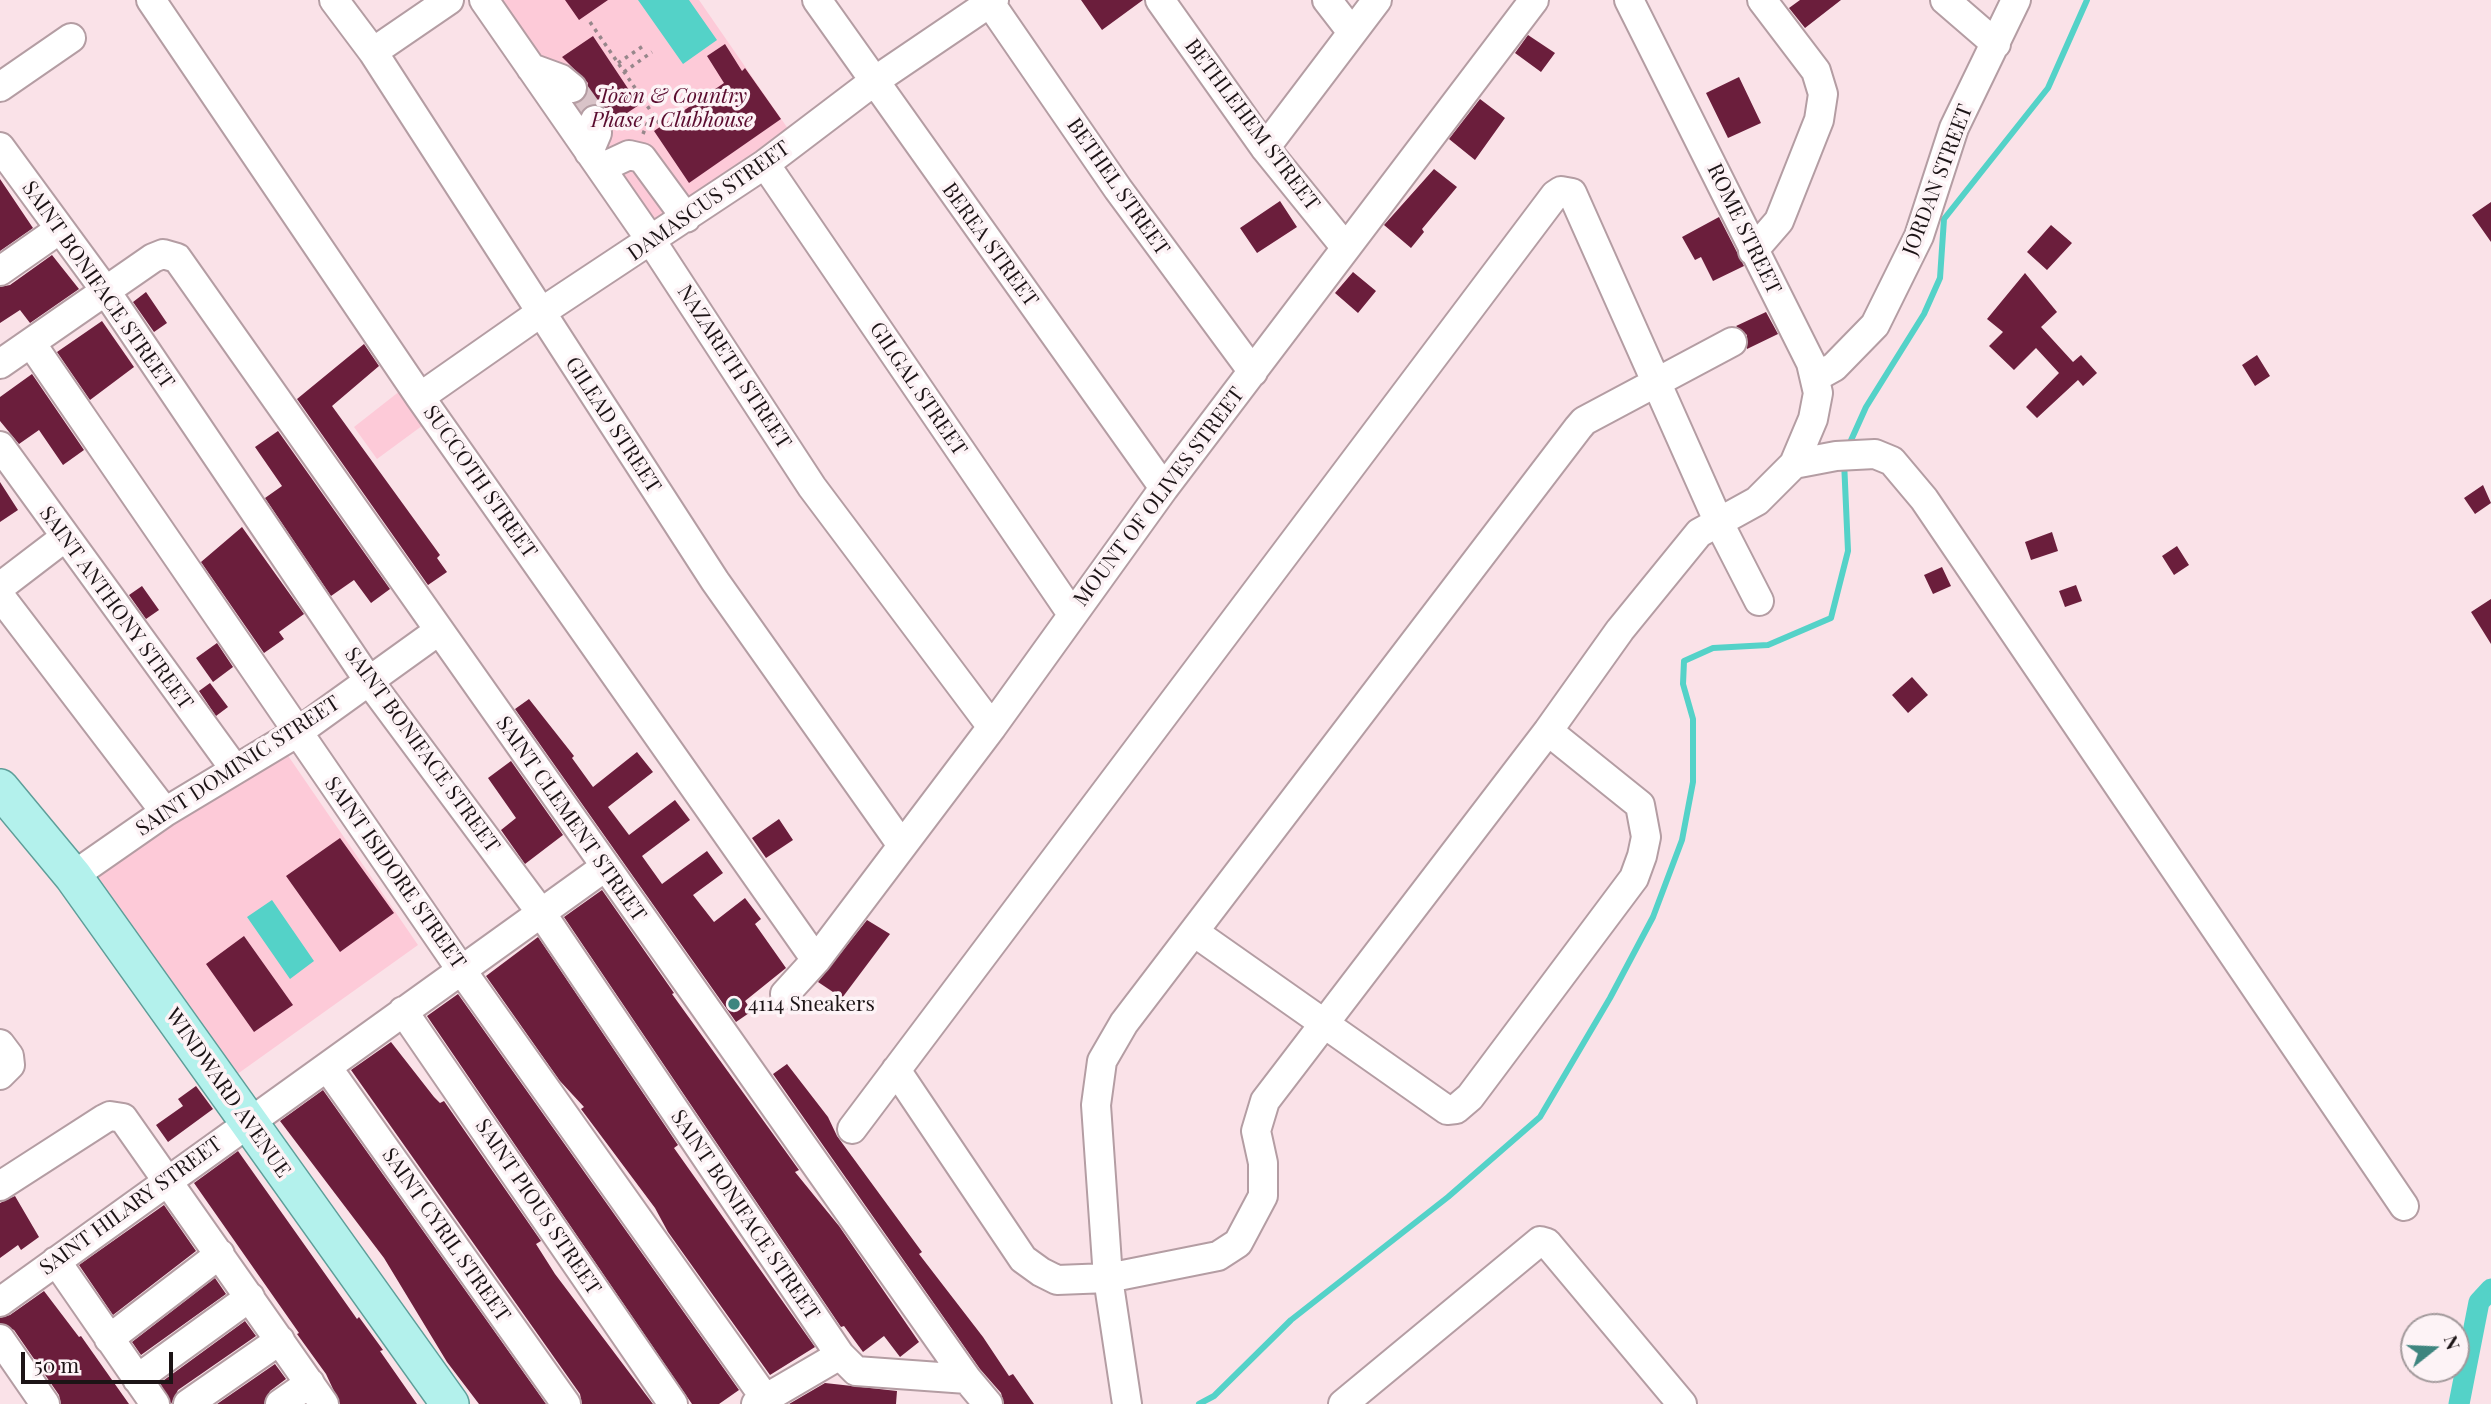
<!DOCTYPE html>
<style>
body{margin:0}
#map{position:relative;width:2491px;height:1404px;overflow:hidden;background:#fae2e8;font-family:"Playfair Display",serif}
canvas{display:block}
.north{position:absolute;left:2400px;top:1313px;width:70px;height:70px;box-sizing:border-box;background:#fdf3f6;border:2px solid #a39a9c;border-radius:50%;rotate:72deg;font-size:19px;font-weight:700;line-height:28px;text-align:center;color:#1c1416}
.north::after{content:'';display:block;margin:auto;width:24px;height:32px;background:#3e857f;clip-path:polygon(50% 0,100% 100%,50% 72%,0 100%)}
.scale{position:absolute;left:21px;top:1352px;width:152px;height:32px;box-sizing:border-box;border:4px solid #1c1416;border-top:0;padding-left:9px;font-size:21px;line-height:24px;white-space:nowrap;color:#1c1416;-webkit-text-stroke:5px #fdf3f6;paint-order:stroke}
</style>
<div id="map">
<canvas width="2491" height="1404"></canvas>
<div class="north">N</div>
<div class="scale">50 m</div>
</div>
<script>
const g = document.querySelector('canvas').getContext('2d');
g.lineJoin = 'round';
function fill(path, color) { g.fillStyle = color; g.fill(path, 'evenodd'); }
const shape = rows => new Path2D(rows.map(r => 'M' + r).join(''));
function stroke(path, color, width, dash) { g.strokeStyle = color; g.lineWidth = width; g.lineCap = dash ? 'butt' : 'round'; g.setLineDash(dash || []); g.stroke(path); }
function drawText(font, color, halo, rows, align = 'center') {
  g.font = font + ' "Playfair Display",serif'; g.lineWidth = 7; g.setLineDash([]); g.textBaseline = 'middle'; g.strokeStyle = halo; g.fillStyle = color; for (const [text, x, y, turn = 0] of rows) {
    g.save(); g.translate(x, y); g.rotate((+turn || 0) * Math.PI / 180); g.textAlign = isNaN(turn) ? turn : align; if (halo) g.strokeText(text, 0, 0); g.fillText(text, 0, 0); g.restore();
  }
}
const green = shape([
 [498,0,699,0,793,136,654,229],
 [405,387,430,420,377,459,354,427],
 [280,744,418,945,236,1075,93,871]
]);
const water = shape([
 [638,0,689,0,717,40,683,64],
 [272,900,314,961,290,979,247,917]
]);
const stream = shape([
 [1848,447,1866,407,1924,314,1940,278,1944,219,2048,88,2087,0],
 [1199,1404,1214,1396,1291,1320,1448,1197,1540,1117,1610,998,1653,917,1682,840,1693,782,1693,719,1683,684,1684,661,1713,648,1768,645,1831,618,1848,551,1844,461]
]);
const canal = shape([
 [2459,1404,2479,1302,2491,1289]
]);
const building = shape([
 [565,0,608,0,579,20],
 [1081,0,1143,0,1102,30],
 [1800,0,1841,0,1805,28,1789,8],
 [1528,35,1555,53,1541,72,1515,53],
 [593,36,639,105,612,123,608,110,600,104,592,104,581,111,576,104,585,98,588,83,562,57],
 [725,44,742,71,745,68,781,119,689,183,654,131,724,83,707,56],
 [1739,77,1761,123,1728,138,1706,93],
 [1480,99,1505,118,1475,160,1449,139],
 [1434,169,1457,187,1422,229,1424,232,1411,248,1384,225],
 [0,179,33,228,0,251],
 [1280,201,1297,227,1257,253,1240,228],
 [2491,202,2491,242,2472,215],
 [1719,217,1744,266,1713,281,1701,257,1695,260,1682,237],
 [2051,225,2072,243,2047,270,2027,252],
 [52,255,79,289,30,323,20,310,0,323,0,287,10,285],
 [1353,272,1376,291,1358,313,1335,293],
 [2025,273,2057,312,2041,327,2073,362,2081,355,2097,373,2083,386,2078,380,2037,418,2026,407,2059,373,2036,348,2014,370,1989,346,2003,332,1987,319],
 [146,292,167,323,154,332,133,302],
 [1766,312,1778,334,1747,349,1747,335,1736,326],
 [102,321,134,367,90,400,57,352],
 [364,344,379,366,332,406,440,555,437,558,447,572,428,585,297,399],
 [2257,355,2270,376,2255,386,2242,365],
 [32,374,84,450,63,465,39,430,19,444,0,421,0,397],
 [278,431,390,589,371,603,354,580,331,596,265,498,282,486,255,447],
 [0,482,18,510,0,522],
 [2483,485,2491,503,2475,514,2464,498],
 [242,527,304,614,279,632,284,639,264,653,201,562],
 [2052,532,2058,551,2031,560,2025,542],
 [2177,546,2189,565,2174,575,2162,556],
 [1942,567,1951,586,1933,594,1924,575],
 [2076,585,2082,601,2065,607,2059,591],
 [142,586,159,610,146,619,129,595],
 [2491,599,2491,644,2471,612],
 [217,643,233,667,213,682,196,658],
 [1912,677,1928,695,1908,713,1892,695],
 [210,683,228,707,216,716,199,691],
 [529,699,574,756,572,758,593,787,637,752,653,772,608,807,629,835,675,800,690,820,642,856,662,884,707,851,723,873,693,895,714,922,745,898,761,919,755,924,786,968,745,1001,752,1011,736,1022,515,709],
 [511,761,563,835,525,864,501,830,516,818,488,778],
 [779,819,793,840,766,858,752,838],
 [340,838,394,913,340,952,286,876],
 [602,890,674,993,672,994,799,1170,795,1172,839,1226,919,1342,900,1357,884,1336,863,1352,844,1326,841,1327,564,917],
 [867,920,890,934,842,998,818,982],
 [244,936,293,1005,254,1032,206,964],
 [538,937,678,1145,674,1148,815,1347,770,1375,668,1232,655,1208,581,1109,584,1107,560,1081,486,976],
 [458,994,739,1390,719,1404,692,1404,427,1016],
 [391,1042,434,1097,440,1103,444,1101,541,1241,536,1244,555,1274,653,1404,582,1404,580,1394,351,1070],
 [787,1064,828,1117,837,1136,922,1252,919,1254,983,1337,1009,1376,1013,1374,1034,1404,1004,1404,1001,1393,980,1369,773,1074],
 [196,1086,213,1109,168,1142,156,1125,183,1106,178,1099],
 [323,1090,546,1404,479,1404,447,1362,384,1258,280,1121],
 [238,1151,357,1319,359,1317,383,1350,380,1351,417,1404,340,1404,326,1374,297,1334,299,1333,194,1183],
 [15,1196,39,1237,21,1250,18,1245,0,1258,0,1203],
 [164,1205,196,1251,113,1315,79,1265],
 [215,1278,226,1294,141,1355,132,1342],
 [44,1291,79,1337,81,1336,129,1404,61,1404,59,1395,14,1330,0,1323,0,1318,10,1315],
 [245,1321,256,1336,178,1390,171,1404,160,1383],
 [275,1364,286,1379,270,1391,264,1404,217,1404],
 [825,1383,897,1391,896,1404,789,1404]
]);
const minorTunnel = shape([
 [572,88,595,120]
]);
const path = shape([
 [590,22,661,126],
 [618,63,646,44],
 [624,72,652,52],
 [643,134,647,124,656,117]
]);
const minor = shape([
 [151,0,420,397,816,960],
 [334,0,373,52,715,581,901,844],
 [484,0,652,242,812,487,992,727],
 [817,0,1164,488],
 [988,0,1118,189,1253,372],
 [1160,0,1265,148,1346,248],
 [1327,0,1351,31],
 [1629,0,1811,363,1818,393,1813,419,1794,464],
 [1945,0,1996,44],
 [373,52,449,0],
 [531,68,561,79,572,88],
 [0,87,71,38],
 [0,147,105,290,369,681,542,914,840,1355],
 [1265,148,1377,0],
 [589,152,597,133,595,120],
 [765,164,1072,614],
 [601,168,629,155,642,158,686,218],
 [1753,251,1779,221,1819,120,1823,94,1816,71,1762,0],
 [0,271,60,229],
 [31,343,462,971,765,1398],
 [0,364,153,258,163,254,177,258,967,1379],
 [1816,377,1834,367,1875,325,1919,236,1954,128,2016,0],
 [420,397,540,313,765,164,873,82,994,0],
 [0,446,234,768],
 [0,587,64,538],
 [0,596,165,812],
 [73,876,165,812,298,732,437,632],
 [1194,932,1447,1110,1456,1109,1470,1097,1634,878,1642,856,1646,837,1640,805,1548,731],
 [785,994,816,960,992,727,1164,488,1534,0],
 [403,1011,673,1404],
 [0,1044,9,1056,10,1065,0,1075],
 [327,1067,566,1404],
 [896,1070,1023,1259,1041,1272,1057,1280,1108,1278,1218,1256,1238,1243,1263,1196,1263,1163,1256,1131,1265,1101,1548,731,1620,630,1699,533,1757,501,1794,464,1836,456,1875,454,1892,461,1924,499,2404,1206],
 [852,1129,1555,195,1561,191,1572,193,1719,523,1759,601],
 [0,1186,104,1119,110,1116,123,1118,324,1404],
 [56,1261,155,1404],
 [0,1302,605,867],
 [0,1339,45,1404],
 [109,1339,220,1254],
 [137,1379,250,1297],
 [188,1404,280,1340],
 [280,1404,310,1383],
 [756,1404,840,1355,856,1371,967,1379,988,1404],
 [1127,1404,1108,1278,1096,1105,1102,1061,1124,1023,1578,428,1584,421,1732,342],
 [1343,1404,1540,1241,1547,1243,1682,1404]
]);
const major = shape([
 [0,788,73,876,450,1404]
]);
const markers = [
 [734,1004,7,"#3e857f"]
];
const parkNames = [
 ["Town & Country",672,96],
 ["Phase 1 Clubhouse",672,120]
];
const streetNames = [
 ["BETHLEHEM STREET",1252,125,53],
 ["JORDAN STREET",1938,180,-69],
 ["BETHEL STREET",1118,187,55],
 ["DAMASCUS STREET",709,201,-35],
 ["ROME STREET",1744,229,64],
 ["BEREA STREET",990,245,54],
 ["SAINT BONIFACE STREET",98,285,55],
 ["NAZARETH STREET",734,367,57],
 ["GILGAL STREET",918,389,56],
 ["GILEAD STREET",613,425,57],
 ["SUCCOTH STREET",480,482,55],
 ["MOUNT OF OLIVES STREET",1159,497,-53],
 ["SAINT ANTHONY STREET",116,608,54],
 ["SAINT BONIFACE STREET",422,750,54],
 ["SAINT DOMINIC STREET",238,766,-33],
 ["SAINT CLEMENT STREET",571,819,55],
 ["SAINT ISIDORE STREET",395,873,55],
 ["WINDWARD AVENUE",228,1093,55],
 ["SAINT HILARY STREET",131,1206,-36],
 ["SAINT PIOUS STREET",538,1207,56],
 ["SAINT BONIFACE STREET",745,1215,56],
 ["SAINT CYRIL STREET",446,1235,55]
];
const poiNames = [
 ["4114 Sneakers",748,1004]
];
fill(green, '#fdcad8');
fill(water, '#54d2c8');
stroke(stream, '#54d2c8', 6);
stroke(canal, '#54d2c8', 21);
fill(building, '#6b1e3c');
stroke(minorTunnel, '#d9c3c8', 28, [28, 14]);
stroke(minor, '#b49da3', 32);
stroke(major, '#5e9e99', 40);
stroke(path, '#97878b', 3.5, [3.5, 5]);
stroke(minor, '#fff', 28);
stroke(major, '#b3f1ec', 37);
for (const [x, y, r, color] of markers) { const dot = new Path2D(); dot.arc(x, y, r, 0, 2 * Math.PI); g.fillStyle = color; g.fill(dot); stroke(dot, '#fdf3f6', 2.5); }
drawText('italic 21px', '#5a0b2e', '#fdf3f6', parkNames);
drawText('21px', '#1c1416', '#fdf3f6', streetNames);
drawText('21px', '#1c1416', '#fdf3f6', poiNames, 'left');
</script>
